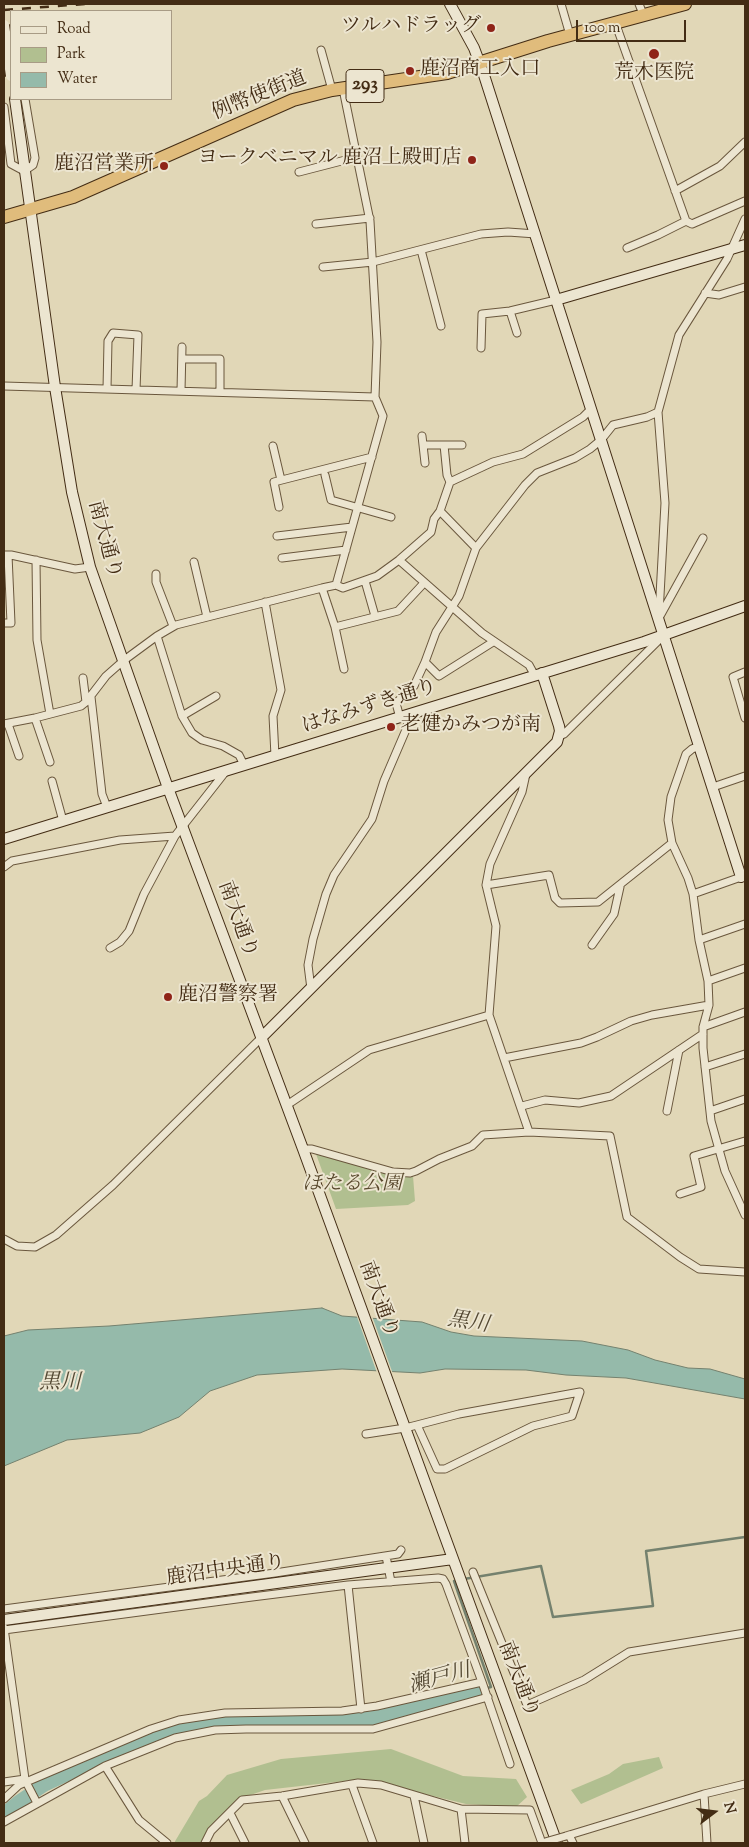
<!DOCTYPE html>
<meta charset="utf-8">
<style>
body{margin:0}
#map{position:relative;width:749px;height:1847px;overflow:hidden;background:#e1d7b7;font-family:"Sorts Mill Goudy",serif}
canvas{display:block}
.frame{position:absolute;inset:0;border:5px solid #432c14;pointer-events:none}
.legend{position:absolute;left:10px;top:10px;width:162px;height:90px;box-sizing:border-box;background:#ece5d0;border:1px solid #a89b85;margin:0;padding:6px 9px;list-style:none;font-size:15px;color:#432c14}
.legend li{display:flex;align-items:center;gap:10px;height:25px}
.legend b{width:25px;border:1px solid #a89b85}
.north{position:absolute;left:689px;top:1787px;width:50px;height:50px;-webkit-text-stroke:4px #ece5d0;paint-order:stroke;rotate:75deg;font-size:14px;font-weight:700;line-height:20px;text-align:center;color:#432c14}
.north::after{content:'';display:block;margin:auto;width:18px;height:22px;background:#432c14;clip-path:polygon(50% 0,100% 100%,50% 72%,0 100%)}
.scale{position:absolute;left:576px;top:20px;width:110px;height:22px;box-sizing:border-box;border:2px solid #432c14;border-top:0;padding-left:6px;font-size:15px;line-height:18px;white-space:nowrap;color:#432c14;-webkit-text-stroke:4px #ece5d0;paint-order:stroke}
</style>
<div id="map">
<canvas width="749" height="1847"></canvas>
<div class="frame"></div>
<ul class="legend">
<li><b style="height:6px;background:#ece5d0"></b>Road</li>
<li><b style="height:14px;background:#b1bf90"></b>Park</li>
<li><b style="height:14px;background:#95baaa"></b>Water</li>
</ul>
<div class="north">N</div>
<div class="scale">100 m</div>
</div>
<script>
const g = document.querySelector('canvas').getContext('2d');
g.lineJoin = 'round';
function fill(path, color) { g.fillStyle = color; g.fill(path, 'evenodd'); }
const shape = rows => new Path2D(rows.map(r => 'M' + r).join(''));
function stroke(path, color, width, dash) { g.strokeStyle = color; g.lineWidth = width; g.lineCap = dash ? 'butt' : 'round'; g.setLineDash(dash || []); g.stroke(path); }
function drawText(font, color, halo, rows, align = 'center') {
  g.font = font + ' "Sorts Mill Goudy","Noto Serif JP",serif'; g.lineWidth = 4; g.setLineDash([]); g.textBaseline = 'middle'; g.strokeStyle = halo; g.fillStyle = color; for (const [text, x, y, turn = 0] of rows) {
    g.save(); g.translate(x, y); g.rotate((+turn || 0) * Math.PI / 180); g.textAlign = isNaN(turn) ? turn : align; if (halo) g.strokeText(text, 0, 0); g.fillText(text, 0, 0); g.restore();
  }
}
const green = shape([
 [316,1154,401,1177,413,1176,415,1201,408,1205,336,1209],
 [391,1749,463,1776,516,1779,527,1797,516,1807,466,1804,363,1779,265,1790,236,1800,204,1843,174,1843,199,1801,207,1796,227,1775,281,1759],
 [659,1757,663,1768,581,1804,571,1790,609,1774,623,1764]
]);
const water = shape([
 [322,1308,342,1316,422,1322,451,1332,474,1336,582,1341,628,1350,655,1360,688,1368,710,1369,745,1379,745,1399,626,1378,566,1375,526,1370,445,1369,420,1373,342,1369,257,1375,210,1391,179,1417,140,1433,67,1440,4,1466,4,1336,28,1330,109,1326,322,1308]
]);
const pier = shape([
 [356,1314,372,1316,393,1374,377,1373]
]);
const stream = shape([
 [464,1579,541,1566,553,1617,653,1606,646,1551,745,1537],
 [459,1580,454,1581,491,1687,475,1691]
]);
const river = shape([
 [4,1814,20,1801,44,1785,115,1752,161,1734,185,1728,233,1721,372,1718,417,1708,475,1691]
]);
const street = shape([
 [561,4,570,35],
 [639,4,643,14],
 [615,22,686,221],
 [321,50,332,90],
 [4,107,11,164,24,171,33,165,35,158,25,99],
 [299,172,357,157],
 [675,191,720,166,745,142],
 [316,224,370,218],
 [627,248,658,235,686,221,692,224,745,201],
 [421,250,441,326],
 [323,267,373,262,481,234,508,232,536,234],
 [705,293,719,295,745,287],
 [510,311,517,333],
 [481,348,482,314,510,311,556,300],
 [182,359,220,359,220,392],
 [4,386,375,397],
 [107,389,108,341,113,333,138,335,136,390],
 [181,391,182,347],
 [658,412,665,503,659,614],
 [422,436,425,463],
 [423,445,462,445],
 [444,445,447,475,450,482],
 [273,446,281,480],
 [325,475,331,500,391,517],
 [279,507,274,482,372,457],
 [440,511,476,548],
 [277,536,352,527],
 [4,555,11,555,75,569,90,567],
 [282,558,346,550],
 [36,560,37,640,50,714],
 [399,560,482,633,529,665,535,676],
 [194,562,207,617],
 [156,574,156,582,173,626],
 [365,581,375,616],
 [336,585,383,416,375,397,377,342,370,221,343,89],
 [322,588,335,627,398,611,424,583],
 [265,602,281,690,273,716,275,756],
 [660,616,703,538],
 [4,623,11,623,8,555],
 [335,627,344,669],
 [157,636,182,716,192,733,202,740,223,746,239,755,244,765],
 [425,662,439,676,493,642],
 [745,672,733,677,745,718],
 [83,678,86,702],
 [91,697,102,794,107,807],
 [182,716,216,696],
 [35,718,50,762],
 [400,718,396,703,414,686,425,662,436,632,459,596,476,548,525,485,537,473,575,458,590,449,601,440,613,425,647,417,658,412,679,335,727,259,745,219],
 [4,724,35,718,81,706,86,702,106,676,123,661,157,636,176,625,322,588,336,585,343,588,377,576,399,560,431,532,434,519,440,511,450,482,493,462,523,454,583,417,591,409],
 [8,724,19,756],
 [559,736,564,734,662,637],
 [699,746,692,749,686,754,671,797,668,820,672,843,688,878,693,894,699,940,708,981,709,1005,703,1027,703,1048,711,1121,725,1171,745,1215],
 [526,774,522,792,490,864,486,885,549,875,555,898,560,903,598,902,672,843],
 [52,781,63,821],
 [713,787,745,776],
 [4,867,12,861,120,840,175,836],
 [486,885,496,926,489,1015,529,1132,610,1136,627,1217,680,1257,699,1269,745,1272],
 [693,894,741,877],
 [699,940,745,924],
 [592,945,614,914,620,887],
 [110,948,120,942,129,931,144,894,175,836,226,771],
 [708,981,745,968],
 [311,989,308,965,313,939,326,894,334,875,372,819,384,781,405,732,411,714],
 [703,1027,745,1012],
 [504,1058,581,1043,597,1037,631,1021,652,1015,709,1005],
 [705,1067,745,1054],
 [287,1105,369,1050,489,1015],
 [522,1106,545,1100,579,1103,611,1096,703,1034],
 [667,1111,679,1050],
 [710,1111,745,1099],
 [303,1149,312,1149,393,1172,410,1173,416,1171,439,1159,472,1146,483,1135,529,1132],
 [680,1194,701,1187,694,1156,745,1141],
 [4,1239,17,1246,35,1247,56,1235,113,1185,261,1038],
 [366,1434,405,1428,417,1425,459,1414,580,1392,572,1416,533,1426,445,1469,437,1469,417,1425],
 [386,1556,391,1582],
 [473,1572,527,1705,584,1680,629,1652,745,1633],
 [348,1585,361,1709],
 [4,1609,275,1573,398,1554,401,1550],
 [4,1628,25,1779,4,1782],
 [4,1630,252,1597,348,1585,438,1578,443,1579,446,1584,482,1682,377,1706,342,1711,225,1713,179,1720,151,1729,19,1785,4,1799],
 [482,1682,510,1764],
 [105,1766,139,1820,167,1843],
 [25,1780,37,1803],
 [352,1785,373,1843],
 [704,1794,707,1843],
 [282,1796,305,1843],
 [414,1796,424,1843],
 [461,1809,465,1843],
 [230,1813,245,1843],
 [4,1822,105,1766,175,1738,215,1730,246,1729,373,1729,488,1697],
 [569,1835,573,1843],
 [566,1836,704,1794,745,1784],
 [205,1843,211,1831,242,1800,282,1796,358,1783,381,1785,461,1809,530,1810,542,1843]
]);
const secondary = shape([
 [450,4,474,48,483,72,741,877,745,875],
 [15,99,55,387,72,492,90,567,168,788,303,1149,557,1843],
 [556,300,745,245],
 [4,839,644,642,745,606],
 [261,1038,557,742,560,731,559,726,542,673],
 [4,1620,453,1559]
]);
const highway = shape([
 [4,217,73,197,293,100,332,90,447,73,548,41,685,4]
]);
const rail = shape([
 [4,10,85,4]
]);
const streetBridge = shape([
 [545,1842,566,1836]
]);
const secondaryBridge = shape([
 [4,25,11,76]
]);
const markers = [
 [491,28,5,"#8f2418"],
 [654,54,6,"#8f2418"],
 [410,71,5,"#8f2418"],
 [472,160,5,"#8f2418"],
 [164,166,5,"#8f2418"],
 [391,727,5,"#8f2418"],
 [168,997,5,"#8f2418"]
];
const shields = [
 [365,86,38]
];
const shieldNames = [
 ["293",365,86]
];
const poiNames = [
 ["ツルハドラッグ",481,28],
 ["鹿沼商工入口",420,71,"left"],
 ["荒木医院",654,75,"center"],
 ["ヨークベニマル 鹿沼上殿町店",462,160],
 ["鹿沼営業所",154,166],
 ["老健かみつが南",401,727,"left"],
 ["鹿沼警察署",178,997,"left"]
];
const streetNames = [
 ["例幣使街道",260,97,-22],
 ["南大通り",103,540,75],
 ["はなみずき通り",370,708,-17],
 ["南大通り",236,920,70],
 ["南大通り",377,1300,70],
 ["鹿沼中央通り",226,1572,-8],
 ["南大通り",517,1680,69]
];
const parkNames = [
 ["ほたる公園",352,1186]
];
const waterNames = [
 ["黒川",468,1324,9],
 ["黒川",60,1384],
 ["瀬戸川",440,1680,-15]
];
fill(green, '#b1bf90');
fill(water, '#95baaa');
stroke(water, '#74816e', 1);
fill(pier, '#e1d7b7');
stroke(stream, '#74816e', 2.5);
stroke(river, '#95baaa', 14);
stroke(street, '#6a573d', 9);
stroke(secondary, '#432c14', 12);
stroke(highway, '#432c14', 14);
stroke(street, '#ece5d0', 7);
stroke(secondary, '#ece5d0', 10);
stroke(highway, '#e0bc7c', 12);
stroke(rail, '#432c14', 2.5, [9, 9]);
stroke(streetBridge, '#6a573d', 9, []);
stroke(secondaryBridge, '#432c14', 12, []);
stroke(streetBridge, '#ece5d0', 7);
stroke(secondaryBridge, '#ece5d0', 10);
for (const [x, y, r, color] of markers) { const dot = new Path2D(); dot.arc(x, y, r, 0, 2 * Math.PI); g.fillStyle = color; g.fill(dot); stroke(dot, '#ece5d0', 2); }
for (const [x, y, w] of shields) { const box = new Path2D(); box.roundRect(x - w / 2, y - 16.5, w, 33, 4); g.fillStyle = '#ece5d0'; g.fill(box); stroke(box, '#432c14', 1); }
drawText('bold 19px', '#432c14', null, shieldNames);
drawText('20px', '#432c14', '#ece5d0', poiNames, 'right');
drawText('20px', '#432c14', '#ece5d0', streetNames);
drawText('italic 20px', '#59492d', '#ece5d0', parkNames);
drawText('italic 21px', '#534832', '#ece5d0', waterNames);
</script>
